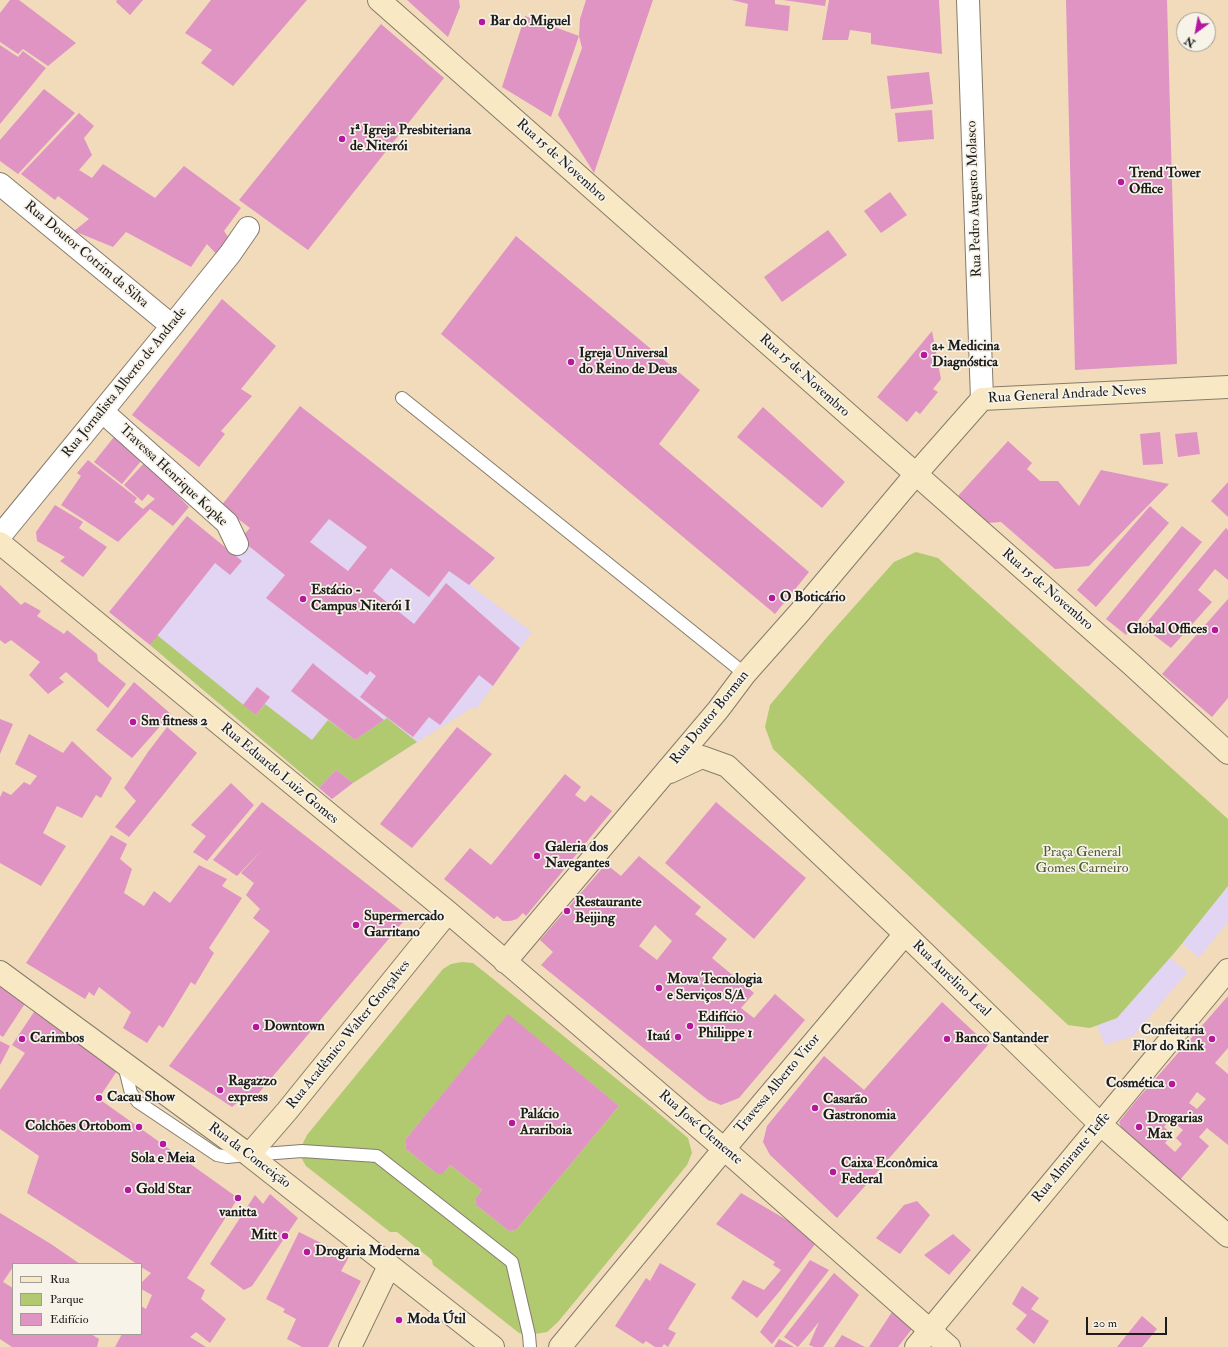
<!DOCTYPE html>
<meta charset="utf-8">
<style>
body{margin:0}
#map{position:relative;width:1228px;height:1347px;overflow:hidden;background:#f1dbbb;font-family:"IM FELL Double Pica",serif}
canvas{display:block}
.legend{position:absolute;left:12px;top:1263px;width:130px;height:72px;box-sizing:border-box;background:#f7f3e8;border:1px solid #9f9d96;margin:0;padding:5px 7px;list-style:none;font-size:12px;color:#1c1c1c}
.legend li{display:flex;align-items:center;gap:8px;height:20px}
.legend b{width:20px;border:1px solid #9f9d96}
.north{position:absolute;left:1176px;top:12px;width:40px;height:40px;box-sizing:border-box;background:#f7f3e8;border:1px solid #9f9d96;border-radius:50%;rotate:212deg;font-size:11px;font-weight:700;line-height:16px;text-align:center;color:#1c1c1c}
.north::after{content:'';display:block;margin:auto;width:14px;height:18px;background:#b5179e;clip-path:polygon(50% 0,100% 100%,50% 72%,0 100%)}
.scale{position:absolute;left:1086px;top:1317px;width:81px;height:18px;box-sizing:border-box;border:2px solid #1c1c1c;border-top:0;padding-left:5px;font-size:12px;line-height:14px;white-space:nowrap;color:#1c1c1c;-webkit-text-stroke:3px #f7f3e8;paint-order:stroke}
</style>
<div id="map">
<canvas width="1228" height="1347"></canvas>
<ul class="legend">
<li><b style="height:5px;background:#f8e8c3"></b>Rua</li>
<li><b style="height:11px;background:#b1ca70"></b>Parque</li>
<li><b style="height:11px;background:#df94c3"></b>Edifício</li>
</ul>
<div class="north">N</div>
<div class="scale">20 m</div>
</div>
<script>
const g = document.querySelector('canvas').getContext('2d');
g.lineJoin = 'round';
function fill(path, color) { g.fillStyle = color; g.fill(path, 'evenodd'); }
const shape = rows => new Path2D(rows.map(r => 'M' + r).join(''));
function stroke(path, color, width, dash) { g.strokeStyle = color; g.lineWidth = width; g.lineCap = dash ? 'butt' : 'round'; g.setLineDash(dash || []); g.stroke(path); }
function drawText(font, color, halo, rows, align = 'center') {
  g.font = font + ' "IM FELL Double Pica",serif'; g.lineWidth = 3.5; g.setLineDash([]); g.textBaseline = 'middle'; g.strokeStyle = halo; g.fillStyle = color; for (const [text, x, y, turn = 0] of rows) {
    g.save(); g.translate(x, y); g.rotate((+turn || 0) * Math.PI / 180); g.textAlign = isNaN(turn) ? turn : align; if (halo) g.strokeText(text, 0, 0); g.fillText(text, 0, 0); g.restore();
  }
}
const built = shape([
 [300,406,495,558,470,585,532,632,476,709,473,707,353,783,332,799,150,645,109,612,187,516,230,552,249,528],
 [1228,886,1228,922,1199,958,1182,943],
 [1170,958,1188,972,1133,1036,1105,1045,1097,1025,1117,1018]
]);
const green = shape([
 [916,552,938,558,1228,819,1228,886,1176,951,1117,1018,1090,1028,1068,1025,773,749,765,727,770,705,828,636,894,562],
 [157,635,256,715,265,704,312,740,328,720,355,740,387,718,417,742,353,783,336,770,319,788,150,645],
 [462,962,473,963,492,978,650,1106,688,1138,692,1153,687,1165,558,1322,547,1332,529,1335,519,1333,433,1265,432,1260,397,1232,390,1232,306,1166,302,1159,303,1143,307,1135,443,969,451,964],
 [508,1015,619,1106,516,1230,509,1231,476,1205,475,1199,482,1190,450,1165,443,1174,437,1174,406,1149,405,1140]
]);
const building = shape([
 [10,0,19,0,76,43,48,66,23,49,18,54,0,42,0,13],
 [117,0,143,0,130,15,116,2],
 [211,0,307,0,233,86,201,63,212,50,185,33],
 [407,0,459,0,460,7,448,37],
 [586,0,653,0,594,173,558,115,582,48,579,36,580,19],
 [732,0,775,0,775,4,790,6,788,31,745,26,748,4],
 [783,0,826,0,825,6],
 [829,0,939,0,942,54,871,44,871,33,850,30,848,40,822,40],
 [1066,0,1167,0,1177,364,1075,370],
 [525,16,579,36,551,117,502,87],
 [381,24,444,78,308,250,239,200],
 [0,45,18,57,23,51,46,68,0,124],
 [929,72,933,104,891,109,887,76],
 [44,89,75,113,18,174,0,161,0,140],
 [932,110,934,139,898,142,895,113],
 [79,113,94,126,84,138,92,155,79,170,92,178,103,164,155,198,184,166,241,208,224,231,231,241,219,257,207,244,191,267,126,232,113,247,74,231,89,219,58,196,55,200,21,174],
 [890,192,907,215,881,233,864,211],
 [828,230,847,255,782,302,764,277],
 [516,236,700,390,659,444,809,572,775,614,441,334],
 [222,299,276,346,241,389,252,396,221,431,225,434,199,467,132,415],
 [932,331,941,379,933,389,938,392,920,414,916,411,907,422,877,397],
 [300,406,495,558,469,585,449,571,429,597,391,568,373,591,414,624,446,583,520,648,493,686,479,675,440,725,429,717,413,737,360,697,376,676,370,671,367,675,266,598,285,575,240,539,250,528,221,506],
 [329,519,367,547,348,571,310,542],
 [763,407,845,482,822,508,737,437],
 [118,432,146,455,122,484,94,462],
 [1160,432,1163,464,1143,465,1140,434],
 [1197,432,1200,454,1178,457,1175,434],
 [1008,441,1032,463,1027,469,1040,481,1058,481,1079,506,1101,470,1169,484,1089,566,1055,569,1001,522,987,523,958,496],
 [88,460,137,498,134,502,143,509,155,499,148,494,142,501,124,485,145,462,189,507,173,526,150,509,118,542,61,505,81,476,77,473],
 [1228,482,1228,517,1211,501],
 [55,505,83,522,79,528,107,547,83,577,60,561,65,557,37,541,36,532],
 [1150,506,1169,523,1096,607,1077,590],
 [187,516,242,561,230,575,215,563,150,645,109,612],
 [1182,526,1202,542,1126,635,1106,619],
 [1226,528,1228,530,1228,580,1215,569,1198,590,1212,602,1171,648,1143,627],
 [0,585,21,605,25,602,41,611,37,616,64,634,67,630,97,654,98,661,126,684,108,708,66,672,59,678,64,682,48,694,29,675,40,662,11,640,5,644,0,640],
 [1228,599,1228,698,1212,717,1162,674],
 [313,663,316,666,384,720,355,740,291,691],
 [134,682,171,714,132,758,96,730],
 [257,687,270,697,256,715,243,705],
 [0,719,13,724,0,754],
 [167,727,197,753,129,837,115,827,136,801,124,788,148,752],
 [457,727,492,754,412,848,380,824],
 [29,734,63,753,72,741,112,778,101,798,96,795,82,818,57,806,43,833,66,846,41,886,0,863,0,797,3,791,11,795,24,782,30,785,37,776,15,764],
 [336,770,353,783,332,799,319,788],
 [565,774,581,787,575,795,585,802,591,795,612,811,526,916,523,913,517,919,510,921,503,921,497,916,494,919,444,879,470,848,491,865],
 [231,783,254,805,207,861,193,852,206,836,191,825],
 [262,802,408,916,252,1101,238,1102,232,1107,169,1066,270,931,253,918,260,909,246,895,254,883,241,873,264,848,237,876,213,860],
 [716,802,806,878,754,939,665,863],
 [111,835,127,844,120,859,132,869,124,893,144,906,154,891,170,903,199,865,227,879,222,886,242,898,209,948,214,953,195,985,191,982,163,1028,159,1025,147,1043,123,1028,131,1012,99,987,94,996,89,992,85,999,26,963],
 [639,856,701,907,695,914,727,939,712,958,754,993,741,1008,754,1018,775,994,805,1020,739,1098,721,1105,708,1100,694,1089,541,965,553,952,540,940,606,864,621,876],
 [655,925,672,941,657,960,639,946],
 [0,985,26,1002,3,1037,0,1035],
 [1228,996,1228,1048,1215,1063,1228,1074,1228,1145,1207,1128,1199,1137,1209,1146,1179,1181,1124,1134,1119,1122,1135,1102],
 [1197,1092,1206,1099,1197,1109,1189,1103],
 [1170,1119,1183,1130,1176,1138,1182,1144,1175,1152,1165,1143,1172,1134,1164,1127],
 [942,1002,988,1045,837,1218,770,1155,763,1142,767,1126,824,1056,864,1090],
 [34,1012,119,1068,99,1098,102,1101,238,1198,187,1278,205,1290,201,1299,226,1319,210,1343,196,1332,190,1337,206,1347,115,1347,122,1334,141,1334,141,1306,146,1309,152,1295,141,1289,141,1283,151,1273,141,1267,141,1264,137,1264,27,1193,39,1156,0,1129,0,1090,25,1053,12,1045],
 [508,1014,619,1106,516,1230,509,1231,476,1205,475,1199,482,1190,450,1165,443,1174,437,1174,406,1149,405,1140],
 [0,1041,10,1046,0,1065],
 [741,1193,819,1239,779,1292,757,1318,731,1298,743,1280,764,1290,781,1270,773,1265,775,1262,716,1224],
 [270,1194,298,1218,252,1286,244,1290,210,1264,255,1195,263,1204],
 [917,1201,930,1215,900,1254,876,1238,904,1205],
 [0,1213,51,1244,80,1264,13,1264,13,1267,3,1282,13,1288,13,1334,91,1334,99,1339,97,1347,12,1347,0,1339],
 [299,1232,349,1257,341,1271,361,1281,328,1347,302,1347,287,1339,296,1319,283,1312,285,1309,266,1299],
 [953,1234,971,1250,949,1275,924,1255],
 [810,1260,829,1270,772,1344,760,1332],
 [660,1263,696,1284,668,1329,676,1333,668,1347,664,1344,662,1347,655,1347,646,1341,643,1344,615,1326,646,1278,650,1281],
 [834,1273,859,1295,823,1347,814,1347,809,1345,819,1322,798,1347,784,1337],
 [1022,1286,1039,1298,1031,1309,1049,1321,1034,1344,1016,1329,1027,1315,1012,1304],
 [892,1312,912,1329,898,1347,869,1347],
 [1142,1316,1157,1329,1142,1347,1117,1347],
 [842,1335,865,1347,834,1347],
 [779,1339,794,1347,774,1347]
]);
const lane = shape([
 [402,398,745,674],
 [124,1065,131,1093,138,1102,217,1155,227,1157,237,1156,302,1151,377,1156,512,1262,529,1335,530,1347]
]);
const street = shape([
 [968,0,982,399],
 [0,184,172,326],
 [103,412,227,523,237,544],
 [0,536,172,326,230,254,248,228]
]);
const secondary = shape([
 [379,0,1131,664,1228,753],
 [0,543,448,912,724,1149,949,1347],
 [670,772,702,757,727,766,905,934,1100,1124,1228,1236],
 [505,962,718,710,745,674,800,612,915,475,982,399,1228,387],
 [0,972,249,1155,493,1347],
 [249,1155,287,1111,448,912],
 [350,1347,389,1266],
 [560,1347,724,1149,905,934],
 [916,1347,1228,970]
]);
const markers = [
 [482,22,4,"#b5179e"],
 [342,139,4,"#b5179e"],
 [1121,182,4,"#b5179e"],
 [924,355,4,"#b5179e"],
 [571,362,4,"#b5179e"],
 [772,598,4,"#b5179e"],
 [303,599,4,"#b5179e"],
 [1215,630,4,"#b5179e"],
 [133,722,4,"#b5179e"],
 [537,856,4,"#b5179e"],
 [567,911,4,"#b5179e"],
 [356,925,4,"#b5179e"],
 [659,988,4,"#b5179e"],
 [690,1026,4,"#b5179e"],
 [256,1027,4,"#b5179e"],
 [678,1037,4,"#b5179e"],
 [22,1039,4,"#b5179e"],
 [947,1039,4,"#b5179e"],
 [1212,1039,4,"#b5179e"],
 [1172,1084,4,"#b5179e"],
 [220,1090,4,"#b5179e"],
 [99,1098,4,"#b5179e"],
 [815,1108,4,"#b5179e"],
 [512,1123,4,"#b5179e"],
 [139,1127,4,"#b5179e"],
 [1139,1127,4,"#b5179e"],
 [163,1144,4,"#b5179e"],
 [833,1172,4,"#b5179e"],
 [128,1190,4,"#b5179e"],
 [238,1198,4,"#b5179e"],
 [285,1236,4,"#b5179e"],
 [307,1252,4,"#b5179e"],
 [399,1320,4,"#b5179e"]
];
const poiNames = [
 ["Bar do Miguel",490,22],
 ["1ª Igreja Presbiteriana",350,131],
 ["de Niterói",350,147],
 ["Trend Tower",1129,174],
 ["Office",1129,190],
 ["a+ Medicina",932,347],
 ["Diagnóstica",932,363],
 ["Igreja Universal",579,354],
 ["do Reino de Deus",579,370],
 ["Estácio -",311,591],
 ["Campus Niterói I",311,607],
 ["O Boticário",780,598],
 ["Global Offices",1207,630,"right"],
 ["Sm fitness 2",141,722],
 ["Galeria dos",545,848],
 ["Navegantes",545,864],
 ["Restaurante",575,903],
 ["Beijing",575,919],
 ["Supermercado",364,917],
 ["Garritano",364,933],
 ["Mova Tecnologia",667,980],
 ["e Serviços S/A",667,996],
 ["Edifício",698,1018],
 ["Philippe 1",698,1034],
 ["Downtown",264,1027],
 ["Confeitaria",1204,1031,"right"],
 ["Flor do Rink",1204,1047,"right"],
 ["Itaú",670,1037,"right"],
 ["Carimbos",30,1039],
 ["Banco Santander",955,1039],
 ["Ragazzo",228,1082],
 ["express",228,1098],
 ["Cosmética",1164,1084,"right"],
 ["Cacau Show",107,1098],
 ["Casarão",823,1100],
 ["Gastronomia",823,1116],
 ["Palácio",520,1115],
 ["Arariboia",520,1131],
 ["Drogarias",1147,1119],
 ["Max",1147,1135],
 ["Colchões Ortobom",131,1127,"right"],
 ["Sola e Meia",163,1159,"center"],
 ["Caixa Econômica",841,1164],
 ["Federal",841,1180],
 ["Gold Star",136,1190],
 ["vanitta",238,1213,"center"],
 ["Mitt",277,1236,"right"],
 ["Drogaria Moderna",315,1252],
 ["Moda Útil",407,1320]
];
const streetNames = [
 ["Rua 15 de Novembro",561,161,42],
 ["Rua Pedro Augusto Molasco",975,199,-92],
 ["Rua Doutor Cotrim da Silva",86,255,40],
 ["Rua 15 de Novembro",804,376,42],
 ["Rua Jornalista Alberto de Andrade",125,383,-51],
 ["Rua General Andrade Neves",1067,395,-3],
 ["Travessa Henrique Kopke",173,476,43],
 ["Rua 15 de Novembro",1047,590,41],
 ["Rua Doutor Borman",710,718,-51],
 ["Rua Eduardo Luiz Gomes",279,774,40],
 ["Rua Aurelino Leal",951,979,44],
 ["Rua Acadêmico Walter Gonçalves",349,1035,-51],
 ["Travessa Alberto Vitor",778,1084,-50],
 ["Rua José Clemente",700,1128,41],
 ["Rua da Conceição",249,1156,37],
 ["Rua Almirante Teffe",1072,1158,-50]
];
const parkNames = [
 ["Praça General",1082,853],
 ["Gomes Carneiro",1082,869]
];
fill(built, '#e2d4f3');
fill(green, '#b1ca70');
fill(building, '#df94c3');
stroke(lane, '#867c6c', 14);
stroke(street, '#867c6c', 24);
stroke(secondary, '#867c6c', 24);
stroke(lane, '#fff', 12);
stroke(street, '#fff', 22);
stroke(secondary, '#f8e8c3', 22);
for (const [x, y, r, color] of markers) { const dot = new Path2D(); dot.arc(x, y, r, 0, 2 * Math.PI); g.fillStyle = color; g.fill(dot); stroke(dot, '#f7f3e8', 1.5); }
drawText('bold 14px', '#1c1c1c', '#f7f3e8', poiNames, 'left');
drawText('14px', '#1c1c1c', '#f7f3e8', streetNames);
drawText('14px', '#505939', '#f7f3e8', parkNames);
</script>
